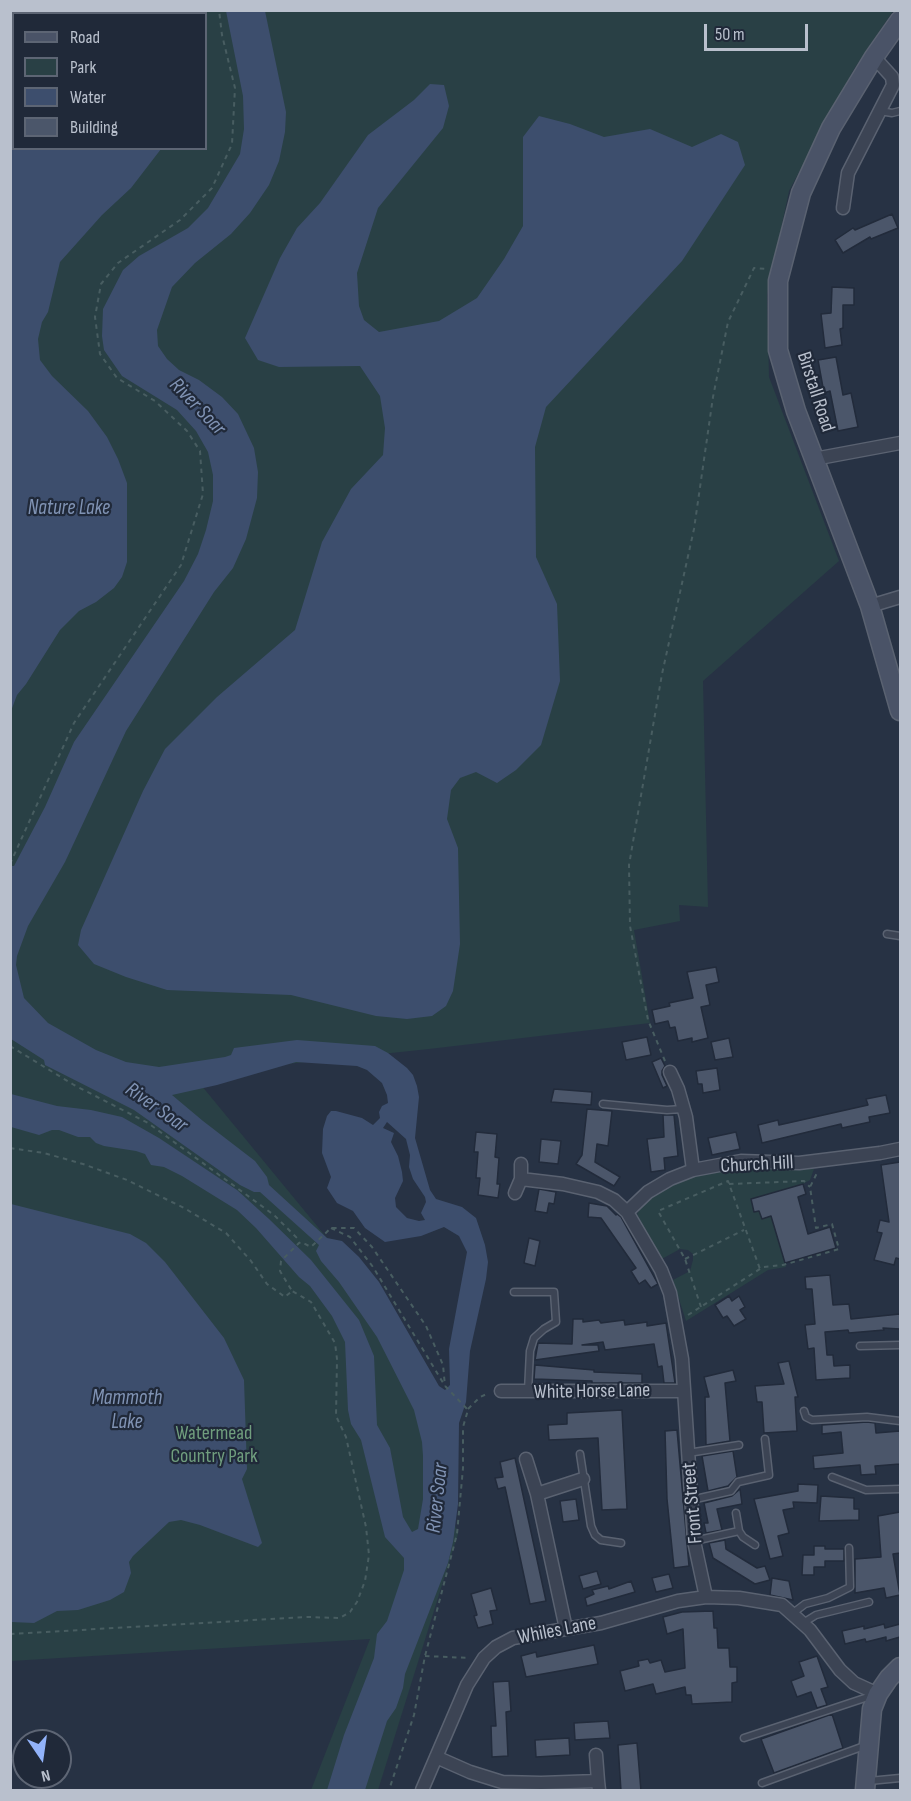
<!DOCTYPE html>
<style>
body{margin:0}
#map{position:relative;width:911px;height:1801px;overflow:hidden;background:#273244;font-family:"Sofia Sans Condensed",sans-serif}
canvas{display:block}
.frame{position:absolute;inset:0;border:12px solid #b9c0cd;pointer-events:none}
.legend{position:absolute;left:12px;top:12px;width:195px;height:138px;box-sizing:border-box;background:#202939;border:2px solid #5d6574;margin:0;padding:8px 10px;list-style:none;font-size:18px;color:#b9c0cd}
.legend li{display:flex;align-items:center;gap:12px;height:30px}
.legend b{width:30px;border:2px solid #5d6574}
.north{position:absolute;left:12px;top:1729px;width:60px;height:60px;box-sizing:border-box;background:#202939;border:2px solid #5d6574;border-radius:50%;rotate:167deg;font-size:16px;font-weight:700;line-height:24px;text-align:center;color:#b9c0cd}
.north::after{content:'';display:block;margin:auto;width:21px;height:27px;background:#92b3fa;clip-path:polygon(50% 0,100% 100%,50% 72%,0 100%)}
.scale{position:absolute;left:704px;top:24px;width:104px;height:27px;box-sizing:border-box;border:3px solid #b9c0cd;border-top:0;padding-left:8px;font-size:18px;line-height:21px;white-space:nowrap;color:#b9c0cd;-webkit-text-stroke:4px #202939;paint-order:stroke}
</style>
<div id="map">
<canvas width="911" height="1801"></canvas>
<div class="frame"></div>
<ul class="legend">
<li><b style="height:8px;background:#4a5367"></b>Road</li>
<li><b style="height:16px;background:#294045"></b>Park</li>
<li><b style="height:16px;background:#3d4e6d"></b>Water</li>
<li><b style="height:16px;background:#4b566a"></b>Building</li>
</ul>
<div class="north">N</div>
<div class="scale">50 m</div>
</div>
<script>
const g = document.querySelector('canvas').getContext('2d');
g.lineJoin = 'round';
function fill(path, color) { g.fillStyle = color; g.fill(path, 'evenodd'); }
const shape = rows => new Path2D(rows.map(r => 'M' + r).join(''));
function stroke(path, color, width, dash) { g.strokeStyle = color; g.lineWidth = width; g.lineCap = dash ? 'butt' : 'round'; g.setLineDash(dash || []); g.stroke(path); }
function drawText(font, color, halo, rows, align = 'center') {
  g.font = font + ' "Sofia Sans Condensed",sans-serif'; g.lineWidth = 4.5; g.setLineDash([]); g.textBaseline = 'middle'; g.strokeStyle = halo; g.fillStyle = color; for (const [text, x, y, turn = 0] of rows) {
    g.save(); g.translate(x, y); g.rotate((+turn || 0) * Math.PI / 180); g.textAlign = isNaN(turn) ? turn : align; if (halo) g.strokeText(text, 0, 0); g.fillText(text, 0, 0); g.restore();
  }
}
const green = shape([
 [11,11,893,11,854,69,789,191,767,295,769,377,839,561,703,681,708,907,679,905,680,921,634,930,650,1023,429,1049,192,1074,350,1266,385,1318,458,1534,378,1790,311,1790,370,1639,11,1661],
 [14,14,206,14,206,148,14,148],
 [744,1167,814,1169,810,1180,803,1184,751,1200,754,1212,759,1211,762,1219,771,1216,786,1267,768,1270,686,1321,673,1280,690,1271,693,1260,693,1254,688,1250,680,1249,660,1260,637,1214,645,1202,663,1189,691,1176]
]);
const water = shape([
 [226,11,265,11,286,112,285,132,279,161,269,185,250,213,231,234,195,263,172,287,157,330,158,346,167,359,179,370,199,380,222,397,238,414,254,448,258,472,257,498,246,539,233,568,214,592,126,731,65,862,28,926,17,956,16,965,24,998,48,1023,96,1050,126,1062,159,1067,225,1057,231,1055,234,1048,297,1040,375,1046,388,1053,407,1068,413,1075,417,1086,419,1097,415,1138,430,1190,436,1199,462,1207,476,1218,485,1245,488,1262,486,1279,470,1351,466,1402,459,1423,458,1504,453,1542,448,1563,405,1674,403,1688,396,1708,387,1721,365,1790,327,1790,344,1735,374,1658,377,1634,387,1621,404,1570,404,1558,385,1537,361,1440,351,1424,348,1410,345,1342,332,1316,310,1286,299,1277,256,1228,237,1210,182,1176,164,1167,151,1165,145,1154,136,1151,104,1146,96,1143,90,1137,78,1137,59,1130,52,1130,39,1135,11,1127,11,1094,57,1106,91,1110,122,1117,159,1138,237,1190,269,1219,311,1260,359,1320,374,1356,377,1425,390,1448,403,1517,412,1532,418,1529,423,1499,423,1456,422,1442,414,1410,377,1337,339,1282,321,1261,316,1251,319,1245,260,1192,254,1192,240,1185,134,1110,45,1065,44,1060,11,1039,11,866,14,866,45,807,74,742,184,581,198,554,206,530,213,501,213,475,208,452,196,431,177,410,122,376,104,350,102,336,103,309,123,270,139,256,188,228,208,208,240,154,244,129,243,96],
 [296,1062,357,1066,367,1070,382,1083,387,1095,388,1103,382,1106,379,1112,380,1118,373,1125,362,1118,336,1111,331,1111,327,1116,323,1129,322,1153,331,1177,327,1188,337,1203,353,1211,365,1228,385,1242,421,1236,444,1227,459,1236,467,1252,449,1349,450,1385,445,1390,439,1386,379,1282,359,1257,342,1241,327,1238,269,1185,267,1177,255,1161,203,1121,172,1095,217,1085],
 [387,1122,406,1139,410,1155,409,1167,413,1179,425,1197,426,1202,421,1213,425,1220,419,1221,407,1218,396,1207,395,1198,403,1181,402,1172,398,1156,391,1142,394,1133,383,1128],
 [12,14,14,148,161,149,131,188,102,215,60,262,48,312,42,322,38,339,40,360,52,376,88,411,107,437,118,459,127,483,127,562,122,577,114,588,96,602,79,611,60,630,26,684,17,695,11,711,10,15],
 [430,84,444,85,449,106,443,128,378,208,357,273,359,306,364,320,379,332,439,321,477,298,504,259,523,226,523,137,539,116,570,124,604,137,650,129,692,147,721,134,738,142,745,165,682,261,546,407,535,447,536,557,557,604,560,681,541,745,516,770,497,783,476,772,460,778,451,790,447,819,458,848,460,944,453,991,446,1006,432,1016,407,1019,376,1016,291,995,167,990,126,977,94,964,78,945,81,930,143,791,165,749,217,697,295,630,322,542,351,489,383,455,385,428,380,396,360,366,279,367,258,360,245,338,280,258,297,228,320,203,368,135,414,100],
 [11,1204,130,1234,146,1243,165,1262,224,1338,244,1380,247,1469,242,1479,262,1543,258,1547,200,1525,181,1520,169,1522,133,1556,129,1562,131,1573,124,1592,110,1600,78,1610,57,1611,34,1623,11,1622]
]);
const building = shape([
 [892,214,898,228,871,239,870,237,843,253,835,240,853,228,855,230,892,214],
 [832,287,854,288,854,305,843,305,843,328,840,329,842,345,825,348,821,314,831,313,832,287],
 [836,357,843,395,851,393,858,427,838,431,830,391,824,393,818,360,836,357],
 [716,967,719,982,706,985,710,1005,701,1007,708,1038,692,1042,692,1038,678,1041,675,1027,670,1028,668,1021,655,1024,652,1010,670,1006,669,1003,693,998,687,972,716,967],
 [647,1037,651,1055,626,1060,622,1042,647,1037],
 [729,1038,733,1057,715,1060,711,1042,729,1038],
 [661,1058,665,1066,662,1071,662,1075,667,1086,663,1088,652,1062,661,1058],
 [717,1068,720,1090,703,1093,702,1084,698,1084,696,1071,717,1068],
 [554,1089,592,1092,591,1105,551,1102,554,1089],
 [886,1095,890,1113,869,1117,870,1122,842,1128,841,1124,762,1143,758,1125,778,1120,779,1125,868,1105,866,1099,886,1095],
 [587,1109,612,1111,608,1146,597,1144,595,1162,620,1177,614,1186,576,1164,582,1155,587,1109],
 [663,1115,674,1115,678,1156,664,1158,665,1170,651,1172,647,1139,664,1137,663,1115],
 [476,1132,497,1134,495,1157,499,1158,497,1184,500,1184,498,1198,478,1195,480,1178,476,1178,478,1152,474,1152,476,1132],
 [736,1132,740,1149,712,1155,708,1138,736,1132],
 [541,1139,561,1141,558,1164,539,1162,541,1139],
 [900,1162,900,1259,896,1258,894,1265,874,1260,882,1233,877,1232,880,1220,889,1222,881,1165,900,1162],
 [803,1184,806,1194,798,1197,808,1234,830,1227,836,1248,785,1263,771,1216,762,1219,759,1211,754,1212,751,1199,803,1184],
 [539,1189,556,1192,554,1204,549,1203,547,1213,535,1211,539,1189],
 [589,1203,607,1206,616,1215,617,1214,621,1217,658,1284,651,1288,645,1280,639,1284,631,1271,636,1268,601,1218,588,1217,589,1203],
 [529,1238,540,1241,535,1266,524,1263,529,1238],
 [830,1275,833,1305,849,1304,851,1319,900,1314,900,1329,883,1328,884,1330,849,1333,848,1330,825,1332,827,1355,833,1355,834,1366,850,1365,850,1378,816,1380,814,1348,808,1349,805,1325,815,1324,812,1289,806,1289,805,1277,830,1275],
 [729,1296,732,1301,739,1296,745,1307,740,1310,746,1319,734,1326,727,1316,723,1318,715,1305,729,1296],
 [573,1319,583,1319,583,1322,599,1320,601,1323,624,1320,625,1325,647,1322,647,1326,666,1323,675,1383,664,1383,662,1366,658,1367,654,1344,605,1350,603,1342,582,1345,598,1345,599,1351,535,1360,538,1343,572,1344,573,1319],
 [789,1361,798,1397,795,1397,797,1431,764,1433,762,1402,757,1402,755,1386,784,1384,778,1363,789,1361],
 [535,1365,594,1370,594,1372,642,1374,642,1383,592,1383,592,1381,534,1379,535,1365],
 [733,1370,736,1381,725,1383,730,1441,706,1445,705,1397,709,1397,704,1377,733,1370],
 [622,1410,627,1509,602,1510,598,1438,549,1440,548,1425,567,1424,567,1413,622,1410],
 [867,1422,875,1423,876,1433,900,1431,900,1464,875,1466,876,1474,861,1475,860,1465,814,1469,813,1456,843,1453,841,1432,822,1434,822,1425,867,1422],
 [677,1430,689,1566,674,1568,667,1499,665,1431,677,1430],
 [733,1451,737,1477,728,1486,708,1491,702,1456,733,1451],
 [515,1458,546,1601,530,1604,505,1487,498,1489,495,1478,503,1477,500,1462,515,1458],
 [798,1484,818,1485,817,1503,793,1502,794,1508,783,1510,789,1533,778,1536,783,1556,770,1559,754,1499,798,1491,798,1484],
 [740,1489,742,1504,717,1509,722,1530,706,1533,704,1523,708,1523,704,1503,732,1496,740,1489],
 [821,1496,854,1498,854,1509,859,1509,859,1520,819,1521,821,1496],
 [576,1499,579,1520,563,1522,560,1501,576,1499],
 [900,1512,900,1553,893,1554,900,1595,886,1598,884,1588,855,1593,855,1559,881,1557,878,1516,900,1512],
 [725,1540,726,1549,757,1568,765,1566,770,1580,755,1584,713,1558,709,1543,725,1540],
 [814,1546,825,1546,825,1549,844,1549,844,1561,825,1561,825,1567,814,1567,814,1575,802,1575,803,1555,814,1555,814,1546],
 [597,1571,601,1584,583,1589,579,1576,597,1571],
 [669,1574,673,1588,656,1592,652,1578,669,1574],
 [772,1578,789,1581,793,1600,770,1595,772,1578],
 [631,1581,635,1592,587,1606,585,1598,594,1594,592,1590,608,1586,609,1589,631,1581],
 [491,1588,497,1610,490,1611,493,1624,478,1628,474,1616,477,1615,471,1594,491,1588],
 [713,1611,714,1628,717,1628,718,1648,729,1648,730,1667,737,1667,737,1682,732,1683,732,1702,692,1704,691,1695,686,1695,685,1687,656,1694,653,1684,625,1691,620,1671,639,1666,638,1661,648,1659,650,1663,661,1660,665,1672,685,1668,683,1629,667,1634,663,1617,682,1612,713,1611],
 [884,1624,885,1628,900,1624,900,1637,886,1641,886,1637,866,1642,865,1639,845,1644,842,1631,864,1626,864,1629,884,1624],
 [594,1645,598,1664,526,1677,521,1656,536,1652,537,1657,594,1645],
 [817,1656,828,1687,821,1689,827,1705,817,1708,811,1692,797,1697,791,1681,804,1676,799,1662,817,1656],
 [509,1681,511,1711,506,1712,508,1756,492,1757,491,1726,496,1726,493,1682,509,1681],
 [832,1714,843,1748,774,1773,761,1739,832,1714],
 [608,1721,610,1738,575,1740,574,1723,608,1721],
 [569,1738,570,1755,536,1757,535,1740,569,1738],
 [637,1743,641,1791,621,1791,618,1745,637,1743]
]);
const path = shape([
 [10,864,74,723,181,565,203,494,200,451,187,431,155,401,117,378,100,354,95,317,101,284,118,263,180,220,212,188,232,144,235,88,222,35,219,10],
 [10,1046,74,1085,148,1123,274,1215,300,1241],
 [665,1061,648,1020,630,926,629,865,662,674,694,529,713,397,728,322,754,268,766,269],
 [10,1148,44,1153,83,1164,127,1180,184,1208,226,1233,251,1261,267,1284,285,1297,292,1291,280,1271,281,1261,299,1243,301,1242,311,1247,331,1228,354,1228,372,1247,426,1326,443,1365,445,1386],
 [729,1184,804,1181,810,1187],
 [331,1228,350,1237,373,1267,445,1386,468,1410,463,1427,463,1468,457,1534,425,1656,414,1715,389,1790],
 [685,1259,744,1230],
 [701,1307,685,1259,658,1211,728,1181,760,1269],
 [688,1315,763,1267,783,1265,839,1249,832,1224,816,1228,810,1187,817,1173],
 [468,1409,480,1397,489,1393],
 [10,1634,307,1617,340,1618,350,1612,357,1602,365,1581,369,1555,366,1527,346,1437,336,1416,337,1359,335,1343,311,1302,292,1291],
 [425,1656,470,1658]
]);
const lane = shape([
 [880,111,892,113,900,111],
 [887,934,900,936],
 [603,1104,667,1110,683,1109],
 [514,1292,554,1292,556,1322,544,1329,534,1338,530,1351,528,1391],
 [860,1346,900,1345],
 [804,1411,806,1417,812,1420,867,1417,900,1421],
 [688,1453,739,1445],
 [580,1454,591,1526,595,1535,601,1540,621,1543],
 [832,1477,866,1490,900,1489],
 [691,1500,731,1491,738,1482,769,1475,765,1439],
 [736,1513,739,1531,743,1537,755,1545],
 [694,1541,739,1531],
 [793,1613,805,1604,828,1598,850,1587,849,1548],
 [803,1623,816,1615,869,1602],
 [744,1738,874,1695],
 [869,1781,900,1778],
 [762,1783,867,1745]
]);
const street = shape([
 [843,208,848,173,893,85,892,77,874,57],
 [814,459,900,443],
 [870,606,900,597],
 [670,1072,678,1089,686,1117,693,1170],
 [521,1179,521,1164],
 [515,1193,521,1179,563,1184,598,1192,614,1200,627,1212,661,1270,670,1293,682,1359,694,1541,706,1597],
 [627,1212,648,1192,670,1179,693,1170,741,1161,799,1163,880,1153,900,1149],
 [501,1391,684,1391],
 [526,1459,537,1494,566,1629],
 [537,1494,583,1479],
 [596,1755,598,1781],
 [436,1757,470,1772,502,1782,541,1783,598,1781,599,1790],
 [422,1790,467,1685,484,1658,496,1647,513,1638,601,1623,678,1601,706,1597,739,1598,782,1605,810,1630,840,1670,854,1683,878,1694]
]);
const secondary = shape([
 [900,20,874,57,831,128,801,193,778,281,778,350,796,411,870,606,900,711],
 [865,1790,872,1709,878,1694,889,1678,900,1667]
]);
const streetNames = [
 ["Birstall Road",815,392,72],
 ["Church Hill",757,1165,-3],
 ["White Horse Lane",592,1392,-1],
 ["Front Street",693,1503,-95],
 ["Whiles Lane",557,1631,-11]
];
const parkNames = [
 ["Watermead",214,1434],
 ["Country Park",214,1457]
];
const waterNames = [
 ["River Soar",197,407,46],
 ["Nature Lake",69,509],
 ["River Soar",156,1108,35],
 ["Mammoth",127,1399],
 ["Lake",127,1423],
 ["River Soar",438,1498,-84]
];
fill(green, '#294045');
fill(water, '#3d4e6d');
fill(building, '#4b566a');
stroke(building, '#222b3b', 1.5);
stroke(lane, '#5a6271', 9);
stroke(street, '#5a6271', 15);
stroke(secondary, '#5a6271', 21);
stroke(path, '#485d61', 2, [4.5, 4.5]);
stroke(lane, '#3c4454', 6);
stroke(street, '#3c4454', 12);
stroke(secondary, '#4a5367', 18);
drawText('20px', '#b9c0cd', '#202939', streetNames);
drawText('20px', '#709e7e', '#202939', parkNames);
drawText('italic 21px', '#8093b4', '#202939', waterNames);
</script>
